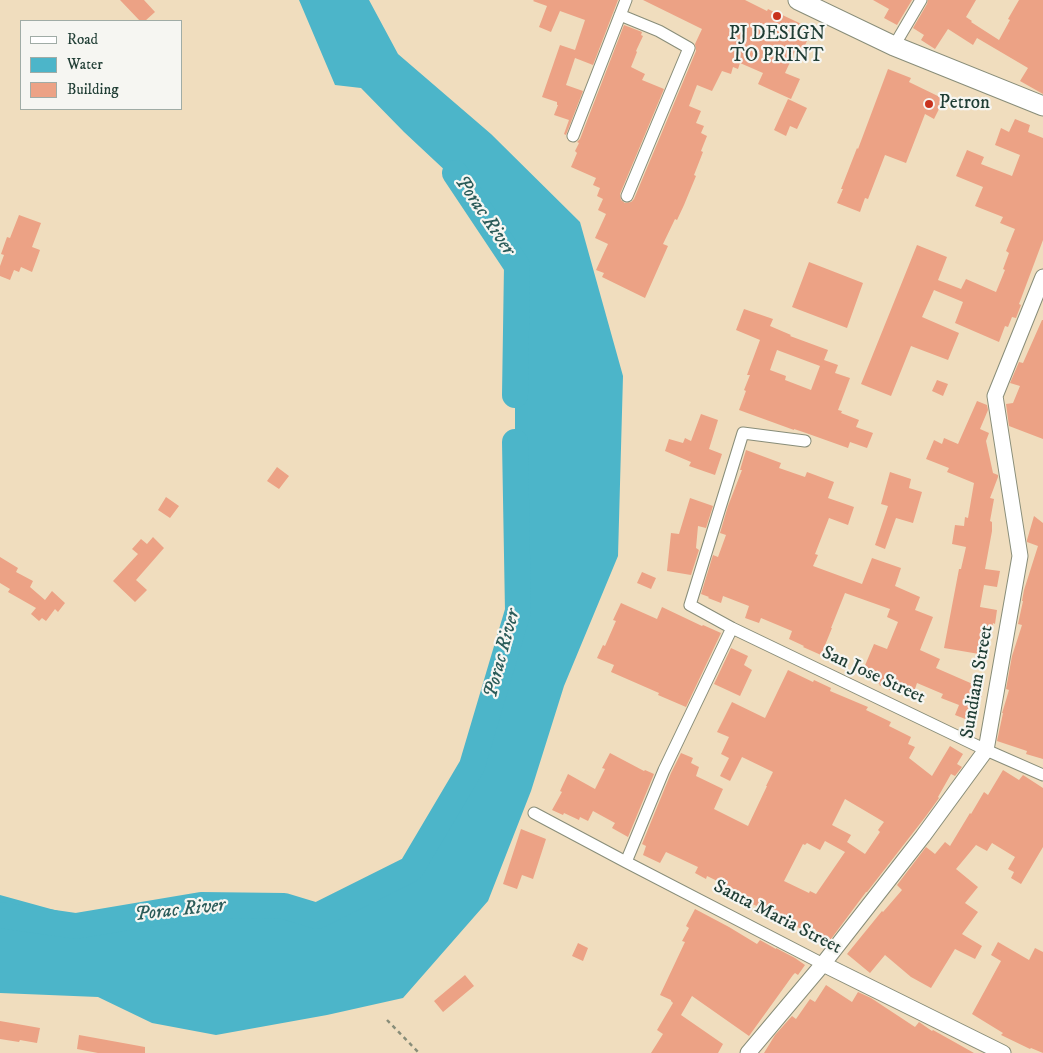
<!DOCTYPE html>
<style>
body{margin:0}
#map{position:relative;width:1043px;height:1053px;overflow:hidden;background:#f0ddbe;font-family:"IM FELL DW Pica",serif}
canvas{display:block}
.legend{position:absolute;left:20px;top:20px;width:162px;height:90px;box-sizing:border-box;background:#f6f6f2;border:1px solid #a0aca6;margin:0;padding:6px 9px;list-style:none;font-size:15px;color:#1f3d34}
.legend li{display:flex;align-items:center;gap:10px;height:25px}
.legend b{width:25px;border:1px solid #a0aca6}
</style>
<div id="map">
<canvas width="1043" height="1053"></canvas>
<ul class="legend">
<li><b style="height:6px;background:#fff"></b>Road</li>
<li><b style="height:14px;background:#4cb5c9"></b>Water</li>
<li><b style="height:14px;background:#eca285"></b>Building</li>
</ul>
</div>
<script>
const g = document.querySelector('canvas').getContext('2d');
g.lineJoin = 'round';
function fill(path, color) { g.fillStyle = color; g.fill(path, 'evenodd'); }
const shape = rows => new Path2D(rows.map(r => 'M' + r).join(''));
function stroke(path, color, width, dash) { g.strokeStyle = color; g.lineWidth = width; g.lineCap = dash ? 'butt' : 'round'; g.setLineDash(dash || []); g.stroke(path); }
function drawText(font, color, halo, rows, align = 'center') {
  g.font = font + ' "IM FELL DW Pica",serif'; g.lineWidth = 4.5; g.setLineDash([]); g.textBaseline = 'middle'; g.strokeStyle = halo; g.fillStyle = color; for (const [text, x, y, turn = 0] of rows) {
    g.save(); g.translate(x, y); g.rotate((+turn || 0) * Math.PI / 180); g.textAlign = isNaN(turn) ? turn : align; if (halo) g.strokeText(text, 0, 0); g.fillText(text, 0, 0); g.restore();
  }
}
const water = shape([
 [299,0,369,0,398,54,491,134,580,222,623,376,618,556,564,686,531,791,488,901,403,998,327,1015,216,1035,152,1023,98,997,0,993,0,895,98,922,201,905,317,916,383,893,440,844,498,702,525,575,515,472,515,392,518,288,497,228,450,175,404,132,361,88,335,85]
]);
const river = shape([
 [455,173,517,266,515,395],
 [0,915,76,926,201,905,284,906,317,916,411,869,472,766,518,611,515,442]
]);
const building = shape([
 [120,0,144,0,155,12,145,21,140,21],
 [534,0,618,0,593,65,575,58,566,85,583,91,566,135,564,134,569,120,554,115,558,105,557,105,557,102,542,97,560,45,575,50,585,20,560,11,551,32,539,27,547,6,533,1],
 [643,0,745,0,767,11,768,9,776,13,776,12,812,29,803,50,797,47,785,73,800,79,791,99,758,84,763,73,740,63,738,69,733,67,731,74,722,71,712,91,697,85,689,106,701,111,696,123,704,126,701,133,707,136,701,151,703,152,694,175,696,176,684,205,677,220,675,219,663,244,668,246,645,298,602,277,604,273,596,270,608,244,595,238,606,214,598,210,603,199,597,196,600,188,593,185,596,178,571,167,577,153,575,151,579,143,577,142,580,139,624,25,642,32,641,35,643,36,636,51,637,52,631,67,645,74,642,80,664,89,620,194,621,200,625,203,631,202,634,199,696,51,695,44,702,29],
 [873,0,912,0,897,25,884,18,889,9],
 [928,0,976,0,966,17,972,21,971,22,999,40,1010,20,1008,19,1019,0,1043,0,1043,94,1020,81,1028,68,977,38,973,45,948,29,935,49,921,40,924,35,913,28,927,4],
 [888,69,911,78,909,82,944,99,934,119,925,114,906,163,885,155,868,199,865,198,860,212,837,203,843,189,841,189,857,148,858,149],
 [788,99,807,108,797,129,790,126,786,136,774,130],
 [1015,119,1030,125,1028,132,1043,138,1043,240,1019,304,1021,305,1016,318,1012,317,1008,327,1005,326,999,342,955,323,963,302,934,290,922,317,959,333,948,360,911,346,891,396,861,384,917,245,947,257,938,280,961,289,966,279,996,292,1005,270,1003,269,1009,253,1006,251,1015,229,1000,223,1003,217,975,206,983,187,956,176,967,150,984,157,981,164,1012,176,1020,155,995,145,1001,128,1009,132],
 [19,215,41,223,32,247,40,250,32,272,21,267,19,272,14,270,10,280,0,276,0,266,4,255,1,254,7,237,10,238],
 [809,262,863,283,847,328,792,307],
 [744,309,773,319,770,326,791,335,790,336,828,350,824,360,838,365,835,373,850,378,838,410,842,411,841,413,859,420,856,427,873,433,867,448,850,442,848,448,806,433,794,429,794,430,739,410,746,391,744,390,750,375,747,375,760,340,736,330],
 [777,350,820,366,811,390,785,380,786,376,770,370],
 [1042,320,1043,320,1043,439,1009,426,1006,404,1013,403,1020,386,1010,383,1019,362,1023,363],
 [937,380,948,384,943,396,932,391],
 [977,401,987,405,988,410,980,429,989,433,986,441,993,473,998,475,998,477,990,498,994,499,990,521,992,522,992,531,985,569,1000,571,997,587,984,585,980,607,997,610,995,624,993,623,990,641,988,641,985,655,944,648,959,569,961,569,966,547,952,544,955,525,964,526,965,517,968,518,974,483,947,472,949,468,926,459,934,440,942,444,944,438,958,444],
 [701,414,718,420,709,449,722,454,715,475,689,466,691,462,665,451,669,439,683,443,685,438,691,441],
 [746,450,781,463,779,468,805,477,807,472,834,482,828,498,854,507,848,525,829,518,815,554,818,555,813,566,862,584,872,558,901,568,895,586,920,597,915,610,933,617,920,650,940,659,936,668,975,685,972,692,982,696,977,707,979,708,973,722,955,715,959,705,941,698,943,694,917,683,913,695,900,690,899,694,879,685,880,684,861,675,874,644,887,649,898,622,887,617,890,609,845,593,831,628,832,628,821,655,803,647,804,646,789,639,792,631,761,618,759,623,745,618,749,606,723,596,721,603,708,598,709,597,701,594,713,555,718,557,726,535,720,533,728,506,742,470,740,470],
 [277,467,289,476,279,489,267,481],
 [890,472,911,479,909,488,922,492,913,523,896,518,885,549,875,545,888,506,881,504],
 [166,497,179,506,170,518,158,510],
 [690,498,713,506,706,528,698,526,696,548,699,550,691,575,667,571,671,533,679,534],
 [1034,516,1043,523,1043,759,1026,754,1027,751,997,741,1003,713,1002,713,1003,710,1009,690,1006,689,1012,656,1022,625,1018,624,1023,601,1022,601,1024,590,1038,546,1027,542,1027,540],
 [153,537,164,548,136,580,147,590,135,602,113,581,138,554,132,549,141,539,147,544],
 [0,557,18,568,16,572,33,581,30,587,45,600,52,591,65,603,58,612,55,609,46,621,42,618,39,621,31,614,36,608,8,592,10,589,0,583],
 [642,572,656,578,651,589,637,583],
 [621,603,657,619,662,607,702,626,703,625,721,633,686,707,658,695,659,693,611,672,614,665,597,658,603,645,605,646,616,621,613,620],
 [731,648,748,656,744,665,752,670,740,696,714,684],
 [788,670,813,682,814,680,831,688,830,691,868,707,866,710,891,722,889,726,911,737,908,744,915,747,909,758,932,776,950,746,963,754,957,764,962,767,955,776,951,774,938,797,939,798,926,816,867,892,866,892,828,943,812,930,810,934,792,924,792,923,740,898,742,893,707,876,706,879,695,873,698,867,666,852,660,863,643,855,646,846,642,844,671,773,681,753,693,758,691,763,699,767,696,776,723,789,714,809,748,826,767,786,766,786,773,772,742,757,730,781,720,776,729,758,721,754,729,737,717,732,732,702,765,718],
 [845,799,884,822,878,830,880,832,865,854,847,842,851,835,832,825],
 [825,841,845,852,816,894,810,891,809,893,784,881,803,844,805,845,807,843,820,850],
 [610,753,644,771,645,770,654,774,628,837,612,828,615,823,593,811,588,821,580,817,579,820,564,813,563,815,552,810,562,792,560,791,568,774,595,789,605,769,602,768],
 [1003,770,1019,780,1023,775,1043,788,1043,847,1021,884,1011,878,1014,872,1008,869,1015,857,992,843,987,851,976,845,956,869,978,887,965,903,978,912,962,934,982,946,975,959,955,949,931,988,911,977,885,955,870,973,847,954,882,911,883,912,902,890,897,885,926,847,935,854,945,842,950,846,970,813,971,814,984,792,988,795],
 [521,829,546,839,533,879,522,875,517,889,503,884],
 [695,909,729,927,757,944,760,940,776,949,776,948,795,958,805,965,798,975,795,973,793,975,749,1036,692,996,681,1015,723,1044,718,1053,651,1053,663,1034,657,1030,673,1003,671,1001,671,1000,660,995,685,942,682,941,689,928,686,926],
 [998,942,1029,960,1035,948,1043,952,1043,1053,1031,1048,1030,1049,1001,1035,1003,1033,972,1014,1001,961,991,955],
 [578,943,588,948,583,961,572,956],
 [465,975,474,986,443,1012,434,1001],
 [826,985,852,1002,858,992,871,998,915,1027,919,1022,932,1031,933,1030,974,1053,764,1053,775,1035,792,1016,796,1019,810,999,815,1002],
 [0,1021,40,1028,37,1043,20,1040,19,1042,0,1039],
 [79,1035,145,1047,145,1053,98,1053,77,1049]
]);
const path = shape([
 [387,1020,419,1053]
]);
const minor = shape([
 [620,15,659,31,689,48,627,196],
 [894,46,921,0],
 [573,136,626,0],
 [805,441,743,433,690,605,732,628,986,750,1043,775],
 [534,813,626,862,823,964],
 [626,862,664,770,732,628]
]);
const tertiary = shape([
 [823,964,1003,1053],
 [748,1053,823,964,923,836,986,750,1020,556,995,396,1043,277]
]);
const primary = shape([
 [798,0,894,46,1043,106]
]);
const markers = [
 [777,16,5,"#c8321e"],
 [929,104,5,"#c8321e"]
];
const poiNames = [
 ["PJ DESIGN",777,35],
 ["TO PRINT",777,57],
 ["Petron",939,104,"left"]
];
const streetNames = [
 ["San Jose Street",873,676,25],
 ["Sundiam Street",978,682,-80],
 ["Santa Maria Street",777,918,27]
];
const waterNames = [
 ["Porac River",484,216,56],
 ["Porac River",503,654,-75],
 ["Porac River",180,911,-6]
];
fill(water, '#4cb5c9');
stroke(river, '#4cb5c9', 26);
fill(building, '#eca285');
stroke(minor, '#888d79', 13);
stroke(tertiary, '#888d79', 17);
stroke(primary, '#888d79', 21);
stroke(path, '#888d79', 2.5, [4, 4]);
stroke(minor, '#fff', 11);
stroke(tertiary, '#fff', 15);
stroke(primary, '#fff', 19);
for (const [x, y, r, color] of markers) { const dot = new Path2D(); dot.arc(x, y, r, 0, 2 * Math.PI); g.fillStyle = color; g.fill(dot); stroke(dot, '#f6f6f2', 2); }
drawText('19px', '#1f3d34', '#f6f6f2', poiNames);
drawText('19px', '#1f3d34', '#f6f6f2', streetNames);
drawText('italic 20px', '#2a5b59', '#f6f6f2', waterNames);
</script>
